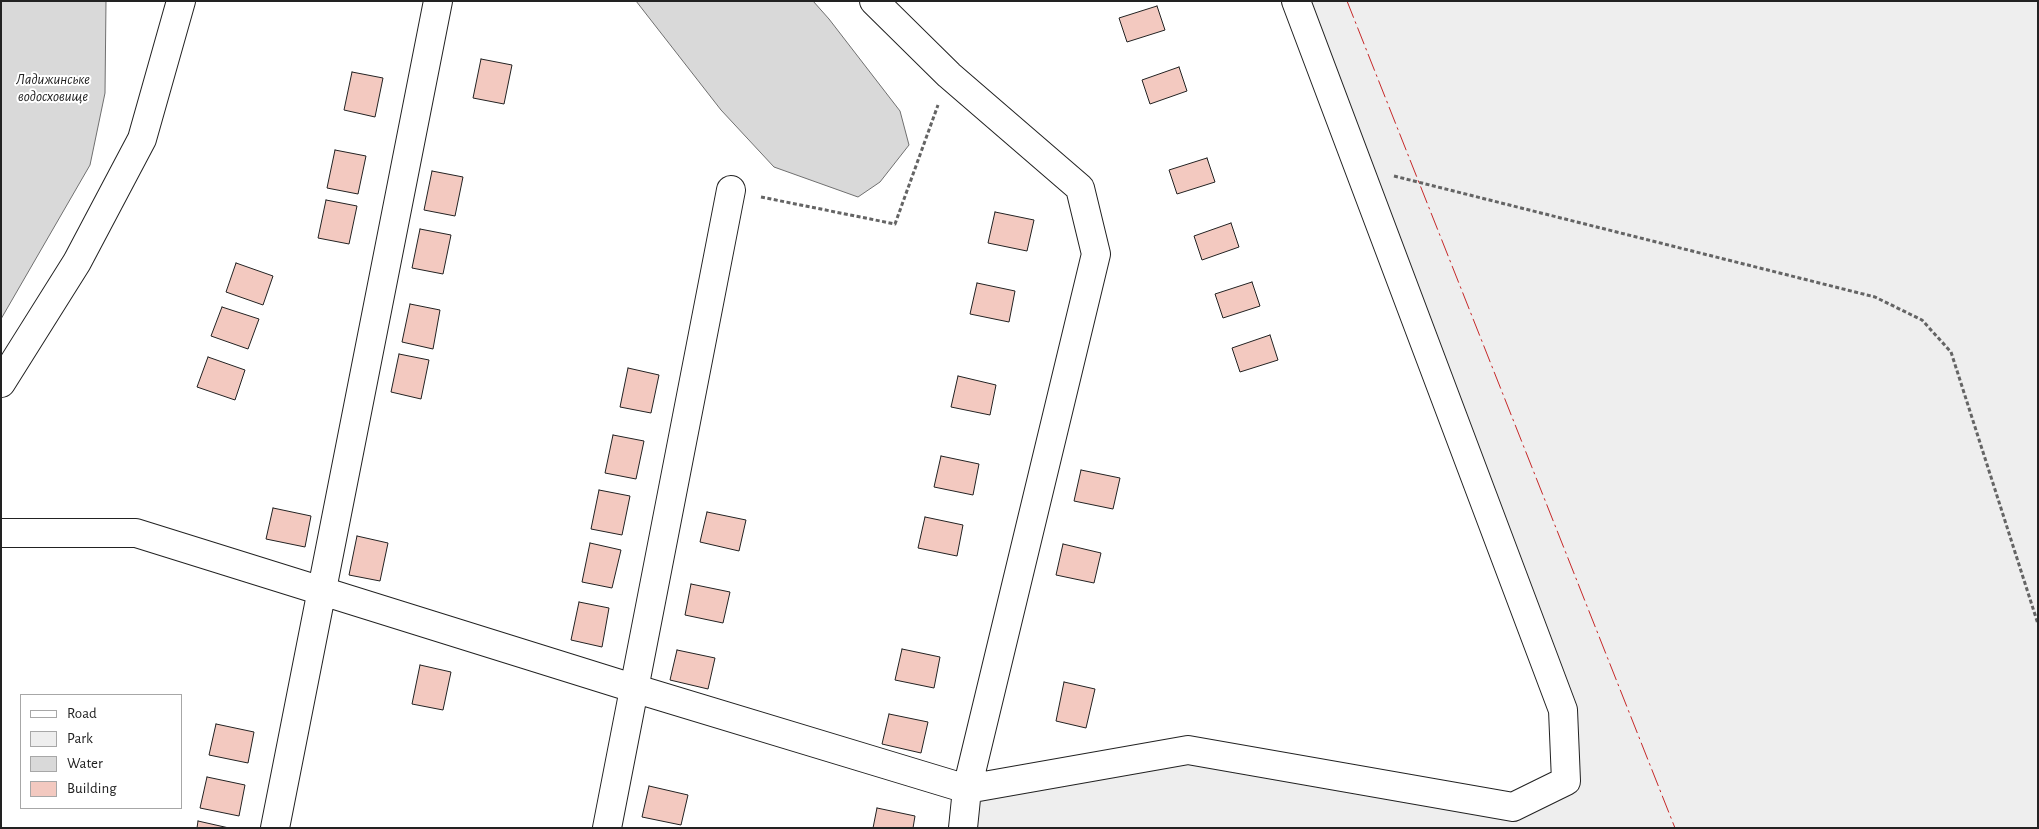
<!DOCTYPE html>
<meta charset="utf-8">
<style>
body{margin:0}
#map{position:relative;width:2039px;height:829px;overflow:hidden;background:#fff;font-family:"Alegreya Sans",sans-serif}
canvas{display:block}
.frame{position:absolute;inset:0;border:2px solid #222;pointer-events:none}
.legend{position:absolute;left:20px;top:694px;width:162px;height:115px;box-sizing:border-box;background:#fff;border:1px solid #a7a7a7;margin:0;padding:6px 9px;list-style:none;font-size:15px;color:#222}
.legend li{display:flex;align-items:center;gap:10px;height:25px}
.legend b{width:25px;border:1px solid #a7a7a7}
</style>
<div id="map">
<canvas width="2039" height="829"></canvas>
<div class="frame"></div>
<ul class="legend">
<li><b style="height:6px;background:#fff"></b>Road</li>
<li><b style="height:14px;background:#eee"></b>Park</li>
<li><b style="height:14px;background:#d9d9d9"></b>Water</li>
<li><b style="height:14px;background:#f3c9c0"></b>Building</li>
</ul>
</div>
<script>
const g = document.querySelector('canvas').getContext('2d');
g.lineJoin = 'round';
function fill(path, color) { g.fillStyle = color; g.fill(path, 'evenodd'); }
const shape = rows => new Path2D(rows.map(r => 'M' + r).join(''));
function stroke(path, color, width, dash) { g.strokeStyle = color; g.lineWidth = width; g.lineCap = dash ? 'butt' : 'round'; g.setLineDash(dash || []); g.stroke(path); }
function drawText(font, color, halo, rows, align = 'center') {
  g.font = font + ' "Alegreya Sans",sans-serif'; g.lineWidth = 4; g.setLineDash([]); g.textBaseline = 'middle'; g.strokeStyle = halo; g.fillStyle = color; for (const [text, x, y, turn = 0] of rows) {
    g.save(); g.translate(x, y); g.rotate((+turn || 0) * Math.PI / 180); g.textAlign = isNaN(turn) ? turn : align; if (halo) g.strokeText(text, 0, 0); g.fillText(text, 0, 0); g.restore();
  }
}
const green = shape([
 [1296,1,2038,1,2038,828,963,828,967,789,1188,750,1513,807,1566,780,1563,710,1296,1]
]);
const water = shape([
 [1,1,106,1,105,93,90,165,1,319,1,1],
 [636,1,813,1,829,19,900,111,909,145,880,182,858,197,774,167,721,110,636,1]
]);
const building = shape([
 [1157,6,1165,30,1127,42,1119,18,1157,6],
 [481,59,512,65,504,104,473,98,481,59],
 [1179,67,1187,91,1150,104,1142,80,1179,67],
 [352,72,383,78,375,117,344,110,352,72],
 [335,150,366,156,358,194,327,188,335,150],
 [1207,158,1215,182,1177,194,1169,170,1207,158],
 [432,171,463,177,455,216,424,210,432,171],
 [326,200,357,206,349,244,318,238,326,200],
 [995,212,1034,220,1027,251,988,243,995,212],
 [1231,223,1239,247,1202,260,1194,236,1231,223],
 [420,229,451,235,443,274,412,268,420,229],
 [236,263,273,276,263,305,226,292,236,263],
 [1252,282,1260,306,1223,318,1215,294,1252,282],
 [977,283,1015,291,1009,322,970,314,977,283],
 [410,304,440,310,433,349,402,342,410,304],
 [222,307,259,319,248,349,211,336,222,307],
 [1270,335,1278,360,1240,372,1232,348,1270,335],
 [399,354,429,360,421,399,391,392,399,354],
 [208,357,245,370,235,400,197,387,208,357],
 [628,368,659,375,651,413,620,407,628,368],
 [958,376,996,385,990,415,951,407,958,376],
 [613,435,644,441,636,479,605,473,613,435],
 [941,456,979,464,973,495,934,487,941,456],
 [1081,470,1120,478,1113,509,1074,501,1081,470],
 [599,490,630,496,622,535,591,529,599,490],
 [273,508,311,516,305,547,266,539,273,508],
 [707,512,746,520,739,551,700,542,707,512],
 [925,517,963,525,957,556,918,548,925,517],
 [357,536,388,543,380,581,349,575,357,536],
 [590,543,621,550,612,588,582,582,590,543],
 [1063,544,1101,553,1094,583,1056,575,1063,544],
 [691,584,730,592,723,623,685,615,691,584],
 [579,602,609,608,602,647,571,640,579,602],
 [902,649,940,657,934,688,895,680,902,649],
 [677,650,715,658,708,689,670,680,677,650],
 [420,665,451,672,443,710,412,704,420,665],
 [1064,682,1095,689,1086,728,1056,721,1064,682],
 [889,714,928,722,921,753,882,744,889,714],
 [216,724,254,732,248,763,209,755,216,724],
 [207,777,245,785,239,816,200,808,207,777],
 [649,786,688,795,681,825,642,817,649,786],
 [877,808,915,816,913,828,873,828,877,808],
 [198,821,229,828,197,828,198,821]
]);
const path = shape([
 [1394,176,1875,297,1922,320,1951,352,2038,624],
 [761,197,895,224,938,105]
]);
const minor = shape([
 [874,1,949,75,1080,188,1096,254,967,789,1188,750,1513,807,1566,781,1563,710,1296,1],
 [1,383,77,262,142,139,181,1],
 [1,533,136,533,633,688,967,789,963,828],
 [275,828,438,1],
 [607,828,731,190]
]);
const power = shape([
 [1347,1,1675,828]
]);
const waterNames = [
 ["Ладижинське",53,79],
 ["водосховище",53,96]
];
fill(green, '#eee');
stroke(green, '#6f6f6f', 1);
fill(water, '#d9d9d9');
stroke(water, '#6f6f6f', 1);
fill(building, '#f3c9c0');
stroke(building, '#222', 1);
stroke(minor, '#222', 30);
stroke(path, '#646464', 3, [4, 2.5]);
stroke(minor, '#fff', 28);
stroke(power, '#c62828', 1, [18, 4, 2.5, 4]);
drawText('italic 15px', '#222', '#fff', waterNames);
</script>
